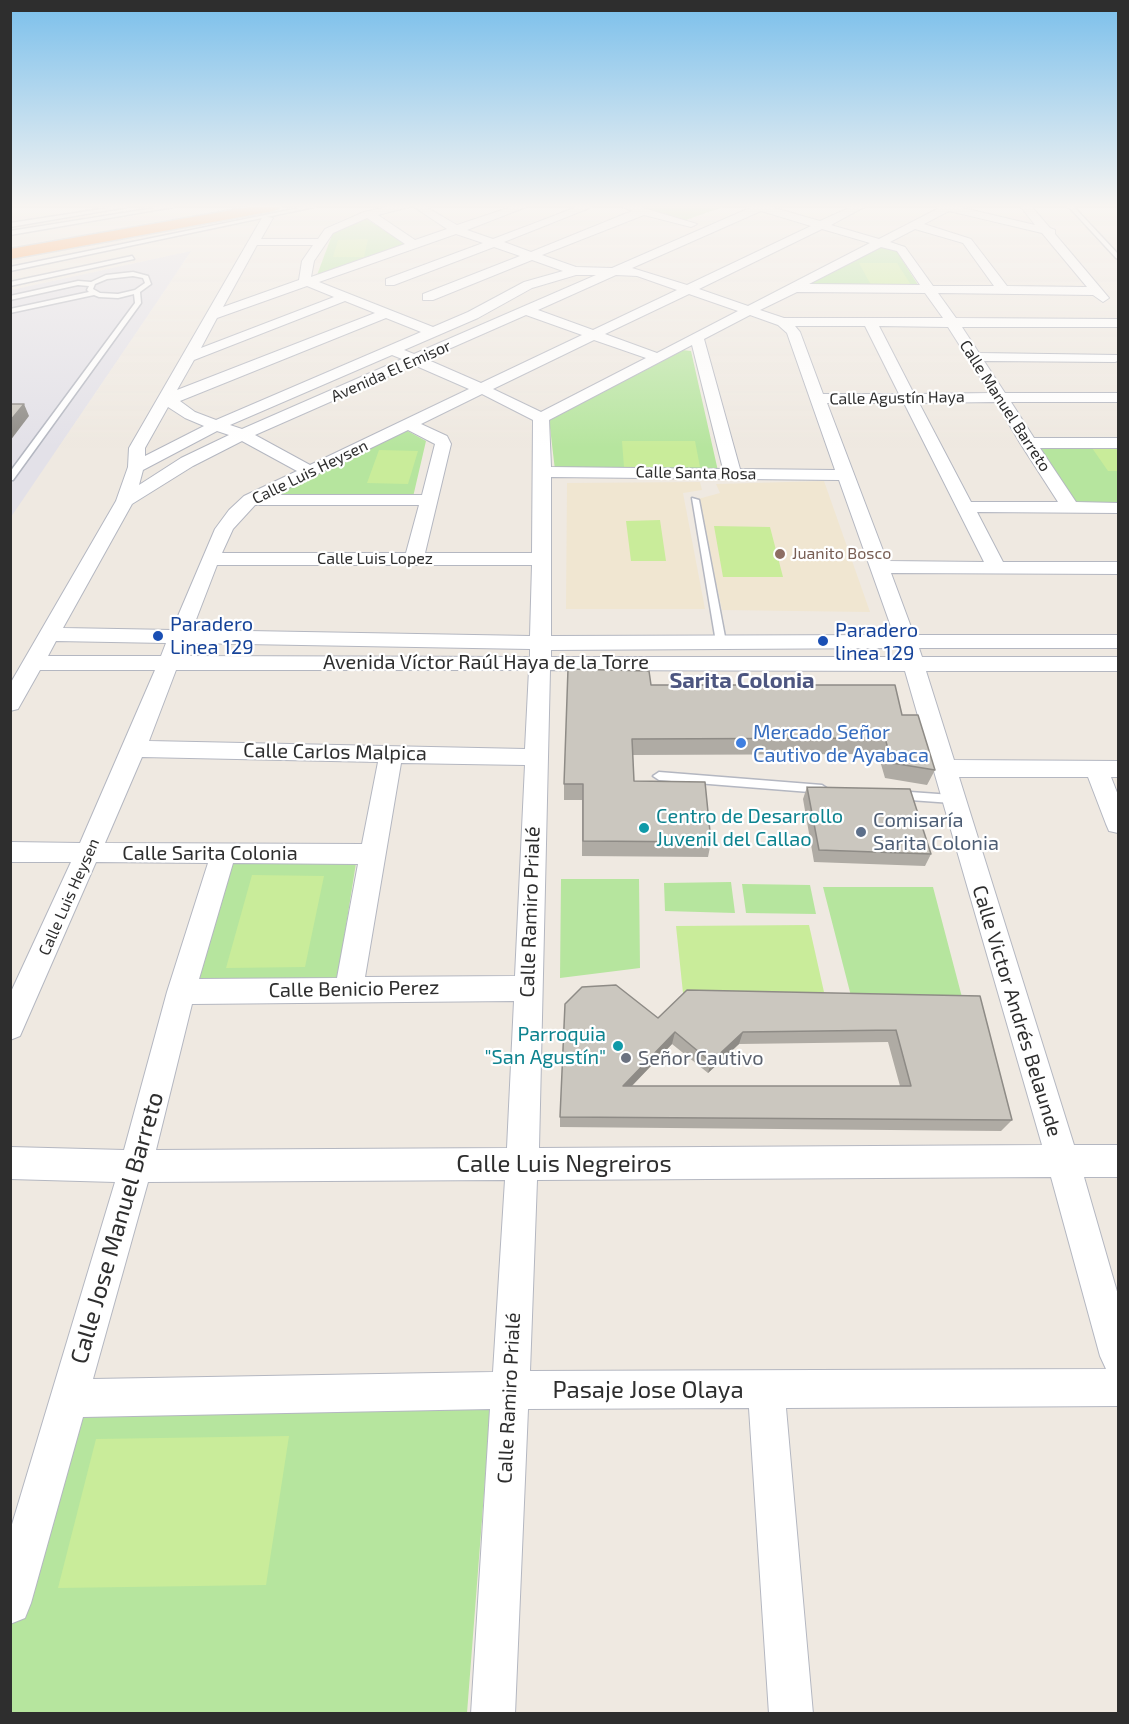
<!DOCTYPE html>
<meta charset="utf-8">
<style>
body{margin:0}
#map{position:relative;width:1129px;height:1724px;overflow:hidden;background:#efe9e1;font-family:"Exo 2",sans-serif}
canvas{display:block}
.frame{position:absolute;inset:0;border:12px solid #2e2e2e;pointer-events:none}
</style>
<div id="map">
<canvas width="1129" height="1724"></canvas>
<div class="frame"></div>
</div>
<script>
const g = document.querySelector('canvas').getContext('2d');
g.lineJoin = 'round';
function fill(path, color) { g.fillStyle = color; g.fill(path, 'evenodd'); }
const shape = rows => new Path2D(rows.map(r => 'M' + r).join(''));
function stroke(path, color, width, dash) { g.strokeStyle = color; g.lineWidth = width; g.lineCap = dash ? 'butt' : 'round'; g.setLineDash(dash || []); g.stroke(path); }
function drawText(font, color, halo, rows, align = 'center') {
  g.font = font + ' "Exo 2",sans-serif'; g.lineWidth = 4.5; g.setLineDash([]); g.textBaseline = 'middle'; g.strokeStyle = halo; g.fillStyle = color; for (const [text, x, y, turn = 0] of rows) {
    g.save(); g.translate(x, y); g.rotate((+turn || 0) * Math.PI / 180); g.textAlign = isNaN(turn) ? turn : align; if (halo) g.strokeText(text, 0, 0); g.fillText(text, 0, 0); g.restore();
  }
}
const industrial = shape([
 [191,251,157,302,11,517,11,290]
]);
const education = shape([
 [824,481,870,612,722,610,698,499,720,493,716,484],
 [700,482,702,490,683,493,705,609,566,609,567,483]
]);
const green = shape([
 [631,207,723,207,683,221],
 [365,218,407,245,317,275,332,235,344,226],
 [880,245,896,250,920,288,801,286],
 [682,350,691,351,718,471,555,470,549,419],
 [404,429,426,441,413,497,273,497,270,494],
 [1034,445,1118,445,1118,505,1073,505],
 [356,863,337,983,189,985,226,864],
 [561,879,639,879,640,968,560,978],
 [731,882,735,913,665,911,664,883],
 [742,884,810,885,816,914,746,913],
 [823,887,933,887,963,1001,851,996],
 [491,1403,467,1713,11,1713,10,1619,72,1406]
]);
const pitch = shape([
 [368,239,364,257,333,257,338,240],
 [859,263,897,263,911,285,871,285],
 [622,441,695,441,700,467,624,467],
 [1092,448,1118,448,1118,471,1108,471],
 [379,450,418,451,408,484,367,483],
 [660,520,666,561,631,561,626,521],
 [714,526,770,527,783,577,723,577],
 [252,875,324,876,305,967,226,968],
 [809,925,824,992,683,993,676,926],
 [289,1436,266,1585,58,1588,96,1439]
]);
const lane = shape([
 [115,207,127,207,10,227,10,223,115,207],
 [161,207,173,207,10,235,10,231,161,207],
 [304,207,314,207,10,271,10,267,304,207],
 [1069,207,1074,207,1118,254,1118,259,1116,258,1069,207],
 [132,256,134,259,10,286,10,282,132,256],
 [133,272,148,276,151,284,140,292,141,303,13,480,10,480,10,472,135,303,134,294,118,298,99,297,94,295,10,313,10,309,89,292,87,290,89,286,78,285,10,300,10,296,78,281,91,282,106,275,133,272],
 [133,276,143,278,145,283,135,290,118,294,100,293,93,289,95,284,107,279,133,276],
 [692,498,699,500,726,642,721,645,716,642,692,498],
 [659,772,822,785,828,789,822,793,659,780,653,776,659,772],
 [896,791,952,795,958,799,952,803,896,799,890,795,896,791]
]);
const street = shape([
 [388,207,409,207,378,215,415,240,447,229,414,207,426,207,457,225,511,207,526,207,467,230,493,239,577,207,592,207,504,242,531,252,632,211,623,207,640,207,697,224,691,227,644,215,542,255,576,267,612,268,752,207,771,207,820,221,851,207,864,207,831,225,879,239,941,207,959,207,1035,225,1021,207,1032,207,1050,228,1055,230,1055,234,1109,298,1103,302,1093,295,938,293,956,318,1118,319,1118,327,962,327,979,353,1118,355,1118,361,1115,362,984,361,1005,393,1118,393,1118,402,1011,402,1034,438,1118,438,1118,448,1040,448,1076,502,1118,503,1118,513,977,512,1003,562,1118,562,1118,574,891,573,914,635,1118,635,1118,648,919,648,922,657,1118,657,1118,671,926,671,954,760,1118,761,1118,777,1111,777,1118,795,1118,833,1109,831,1106,824,1088,777,959,777,1074,1145,1118,1145,1118,1177,1084,1177,1118,1295,1118,1406,786,1408,813,1714,769,1714,749,1408,528,1409,515,1714,471,1714,490,1409,83,1417,31,1603,25,1618,10,1624,10,1531,115,1182,10,1179,10,1147,124,1150,167,992,208,863,96,862,20,1036,10,1040,10,994,71,862,10,862,10,842,80,843,155,670,40,670,18,709,10,711,10,684,116,501,128,467,129,448,263,216,273,218,261,239,318,239,325,229,364,212,388,207],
 [761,211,811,226,687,285,632,268,761,211],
 [949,211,1042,233,1087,287,1007,286,971,239,924,224,949,211],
 [367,218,405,244,311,277,314,261,333,233,367,218],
 [822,229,870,243,748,306,699,289,822,229],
 [915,229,963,243,994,286,933,286,905,247,890,242,915,229],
 [456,234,483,243,386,279,386,285,394,285,494,247,520,256,423,294,423,300,433,300,532,260,563,271,524,282,468,312,433,327,319,282,456,234],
 [257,245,313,245,302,261,299,280,223,307,257,245],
 [881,247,897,251,920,285,809,284,881,247],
 [576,275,596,275,414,354,404,350,478,318,532,288,576,275],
 [616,275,637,276,677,290,593,330,538,310,616,275],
 [307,286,334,297,201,348,217,318,307,286],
 [797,292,925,293,943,318,784,318,760,310,797,292],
 [689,294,738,311,657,353,605,334,689,294],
 [345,301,375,313,177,390,194,360,345,301],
 [526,315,582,335,481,383,426,359,526,315],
 [750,315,778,325,787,333,835,470,740,469,704,339,750,315],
 [386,318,421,332,216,420,195,412,180,401,386,318],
 [795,326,865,326,899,394,823,394,800,332,795,326],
 [879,326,948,327,990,393,914,394,879,326],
 [594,340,646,358,541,412,493,389,594,340],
 [692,345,723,469,551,467,549,420,692,345],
 [392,355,402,359,242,429,230,425,392,355],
 [414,365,469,389,310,465,255,435,414,365],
 [482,394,533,420,532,553,425,553,451,444,447,436,421,424,482,394],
 [996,402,1020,443,1058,502,971,502,919,403,996,402],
 [827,403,904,403,984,562,887,561,827,403],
 [168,407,185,418,204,426,145,456,145,448,168,407],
 [408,430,435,444,422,495,274,495,408,430],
 [217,431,229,435,181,458,139,485,143,470,217,431],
 [242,441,297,471,244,496,229,510,215,529,172,630,63,628,132,504,193,466,242,441],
 [551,477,839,480,894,635,551,636,551,477],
 [255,505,419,505,406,553,222,553,233,529,255,505],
 [217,565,532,565,530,636,192,630,217,565],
 [56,641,166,643,161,656,48,656,56,641],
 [187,643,530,649,530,657,182,656,187,643],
 [898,648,901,657,551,657,551,650,898,648],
 [176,670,529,670,525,749,149,741,176,670],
 [550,670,905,671,1042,1145,539,1148,550,670],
 [142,757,378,762,362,844,105,843,142,757],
 [401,763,525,765,515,976,365,977,401,763],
 [233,863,358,864,337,978,199,979,233,863],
 [514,1001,507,1148,156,1150,192,1004,514,1001],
 [1051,1177,1100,1356,1106,1369,530,1371,537,1180,1051,1177],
 [505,1180,493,1372,93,1379,148,1182,505,1180]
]);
const highway = shape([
 [250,207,280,207,273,211,10,259,10,249,250,207]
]);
const wall = shape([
 [651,685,902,715,935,770,927,785,885,778,878,754,633,755,634,781,711,842,708,857,582,856,582,800,564,800,564,784],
 [807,787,931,854,925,866,814,862,803,799],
 [980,996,1012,1120,1001,1131,560,1127,560,1117,658,1018],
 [888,1042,900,1086,632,1086,672,1044,708,1073,739,1044]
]);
const shadedWall = shape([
 [24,404,29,416,10,441,10,421],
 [675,1032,672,1044,621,1097,623,1086],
 [743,1032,739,1044,708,1073,711,1062]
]);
const building = shape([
 [10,404,24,404,10,421,10,404],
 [568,669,649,671,651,685,895,685,902,715,918,715,935,770,892,763,885,738,632,739,634,781,705,782,711,842,583,841,583,784,564,784,568,669],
 [807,787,910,789,931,854,819,850,807,787],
 [616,985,658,1018,687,990,980,996,1012,1120,560,1117,565,1004,582,987,616,985],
 [896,1030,911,1086,623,1086,675,1032,711,1062,743,1032,896,1030]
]);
const markers = [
 [780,554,6,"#8d6e63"],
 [158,636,6,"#1a4fb4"],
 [823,641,6,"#1a4fb4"],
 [741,743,6,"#3f7fe0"],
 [644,828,6,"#0f9aa8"],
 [861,832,6,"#5c6f8a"],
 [618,1046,6,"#0f9aa8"],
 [626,1058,6,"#6b7280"]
];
const farStreetnames = [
 ["Avenida El Emisor",391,371,-24],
 ["Calle Agustín Haya",897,398,-1],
 ["Calle Manuel Barreto",1005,406,57],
 ["Calle Luis Heysen",310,472,-26],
 ["Calle Santa Rosa",696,473,1],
 ["Calle Luis Lopez",375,559],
 ["Calle Luis Heysen",69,897,-66]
];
const farEducationnames = [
 ["Juanito Bosco",792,554]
];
const transitNames = [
 ["Paradero",170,624],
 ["Linea 129",170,647],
 ["Paradero",835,630],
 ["linea 129",835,653]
];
const streetNames = [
 ["Avenida Víctor Raúl Haya de la Torre",486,662],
 ["Calle Carlos Malpica",335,752,1],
 ["Calle Sarita Colonia",210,853],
 ["Calle Ramiro Prialé",530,912,-88],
 ["Calle Benicio Perez",354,989,-1],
 ["Calle Victor Andrés Belaunde",1017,1011,73],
 ["Calle Ramiro Prialé",509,1398,-87]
];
const shopNames = [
 ["Mercado Señor",753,732],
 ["Cautivo de Ayabaca",753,755]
];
const cultureNames = [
 ["Centro de Desarrollo",656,816],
 ["Juvenil del Callao",656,839],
 ["Parroquia",606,1034,"right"],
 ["\"San Agustín\"",606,1057,"right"]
];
const serviceNames = [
 ["Comisaría",873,820],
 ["Sarita Colonia",873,843]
];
const worshipNames = [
 ["Señor Cautivo",638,1058]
];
const quarterNames = [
 ["Sarita Colonia",742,681]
];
const nearStreetnames = [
 ["Calle Luis Negreiros",564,1164],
 ["Calle Jose Manuel Barreto",117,1228,-74],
 ["Pasaje Jose Olaya",648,1390]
];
fill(industrial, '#e3e1e8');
fill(education, '#f0e6d1');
fill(green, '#b6e59e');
fill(pitch, '#c9ec9a');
stroke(lane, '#b4b7c1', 3);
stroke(street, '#b4b7c1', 2);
stroke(highway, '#c9c9c9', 3);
fill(lane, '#fff');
fill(street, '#fff');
fill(highway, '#ffa35c');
fill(wall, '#afaba4');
fill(shadedWall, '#8e8b86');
fill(building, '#cbc7bf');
stroke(building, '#8e8b86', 1.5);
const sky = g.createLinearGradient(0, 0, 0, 448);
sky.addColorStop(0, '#7abfeb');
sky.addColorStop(0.46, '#f8f5f2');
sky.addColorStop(1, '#f8f5f200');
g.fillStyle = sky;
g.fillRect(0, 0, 1129, 448);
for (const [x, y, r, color] of markers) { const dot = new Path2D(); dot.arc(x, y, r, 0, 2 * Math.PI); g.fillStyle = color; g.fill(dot); stroke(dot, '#fff', 2); }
drawText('16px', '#2e2e2e', '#fff', farStreetnames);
drawText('16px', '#785e54', '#fff', farEducationnames, 'left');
drawText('20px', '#164399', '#fff', transitNames, 'left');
drawText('20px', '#2e2e2e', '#fff', streetNames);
drawText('20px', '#366cbe', '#fff', shopNames, 'left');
drawText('20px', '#0d838f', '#fff', cultureNames, 'left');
drawText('20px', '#4e5e75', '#fff', serviceNames, 'left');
drawText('20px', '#5b616d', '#fff', worshipNames, 'left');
drawText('bold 22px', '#4d5680', '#fff', quarterNames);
drawText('24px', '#2e2e2e', '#fff', nearStreetnames);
</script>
